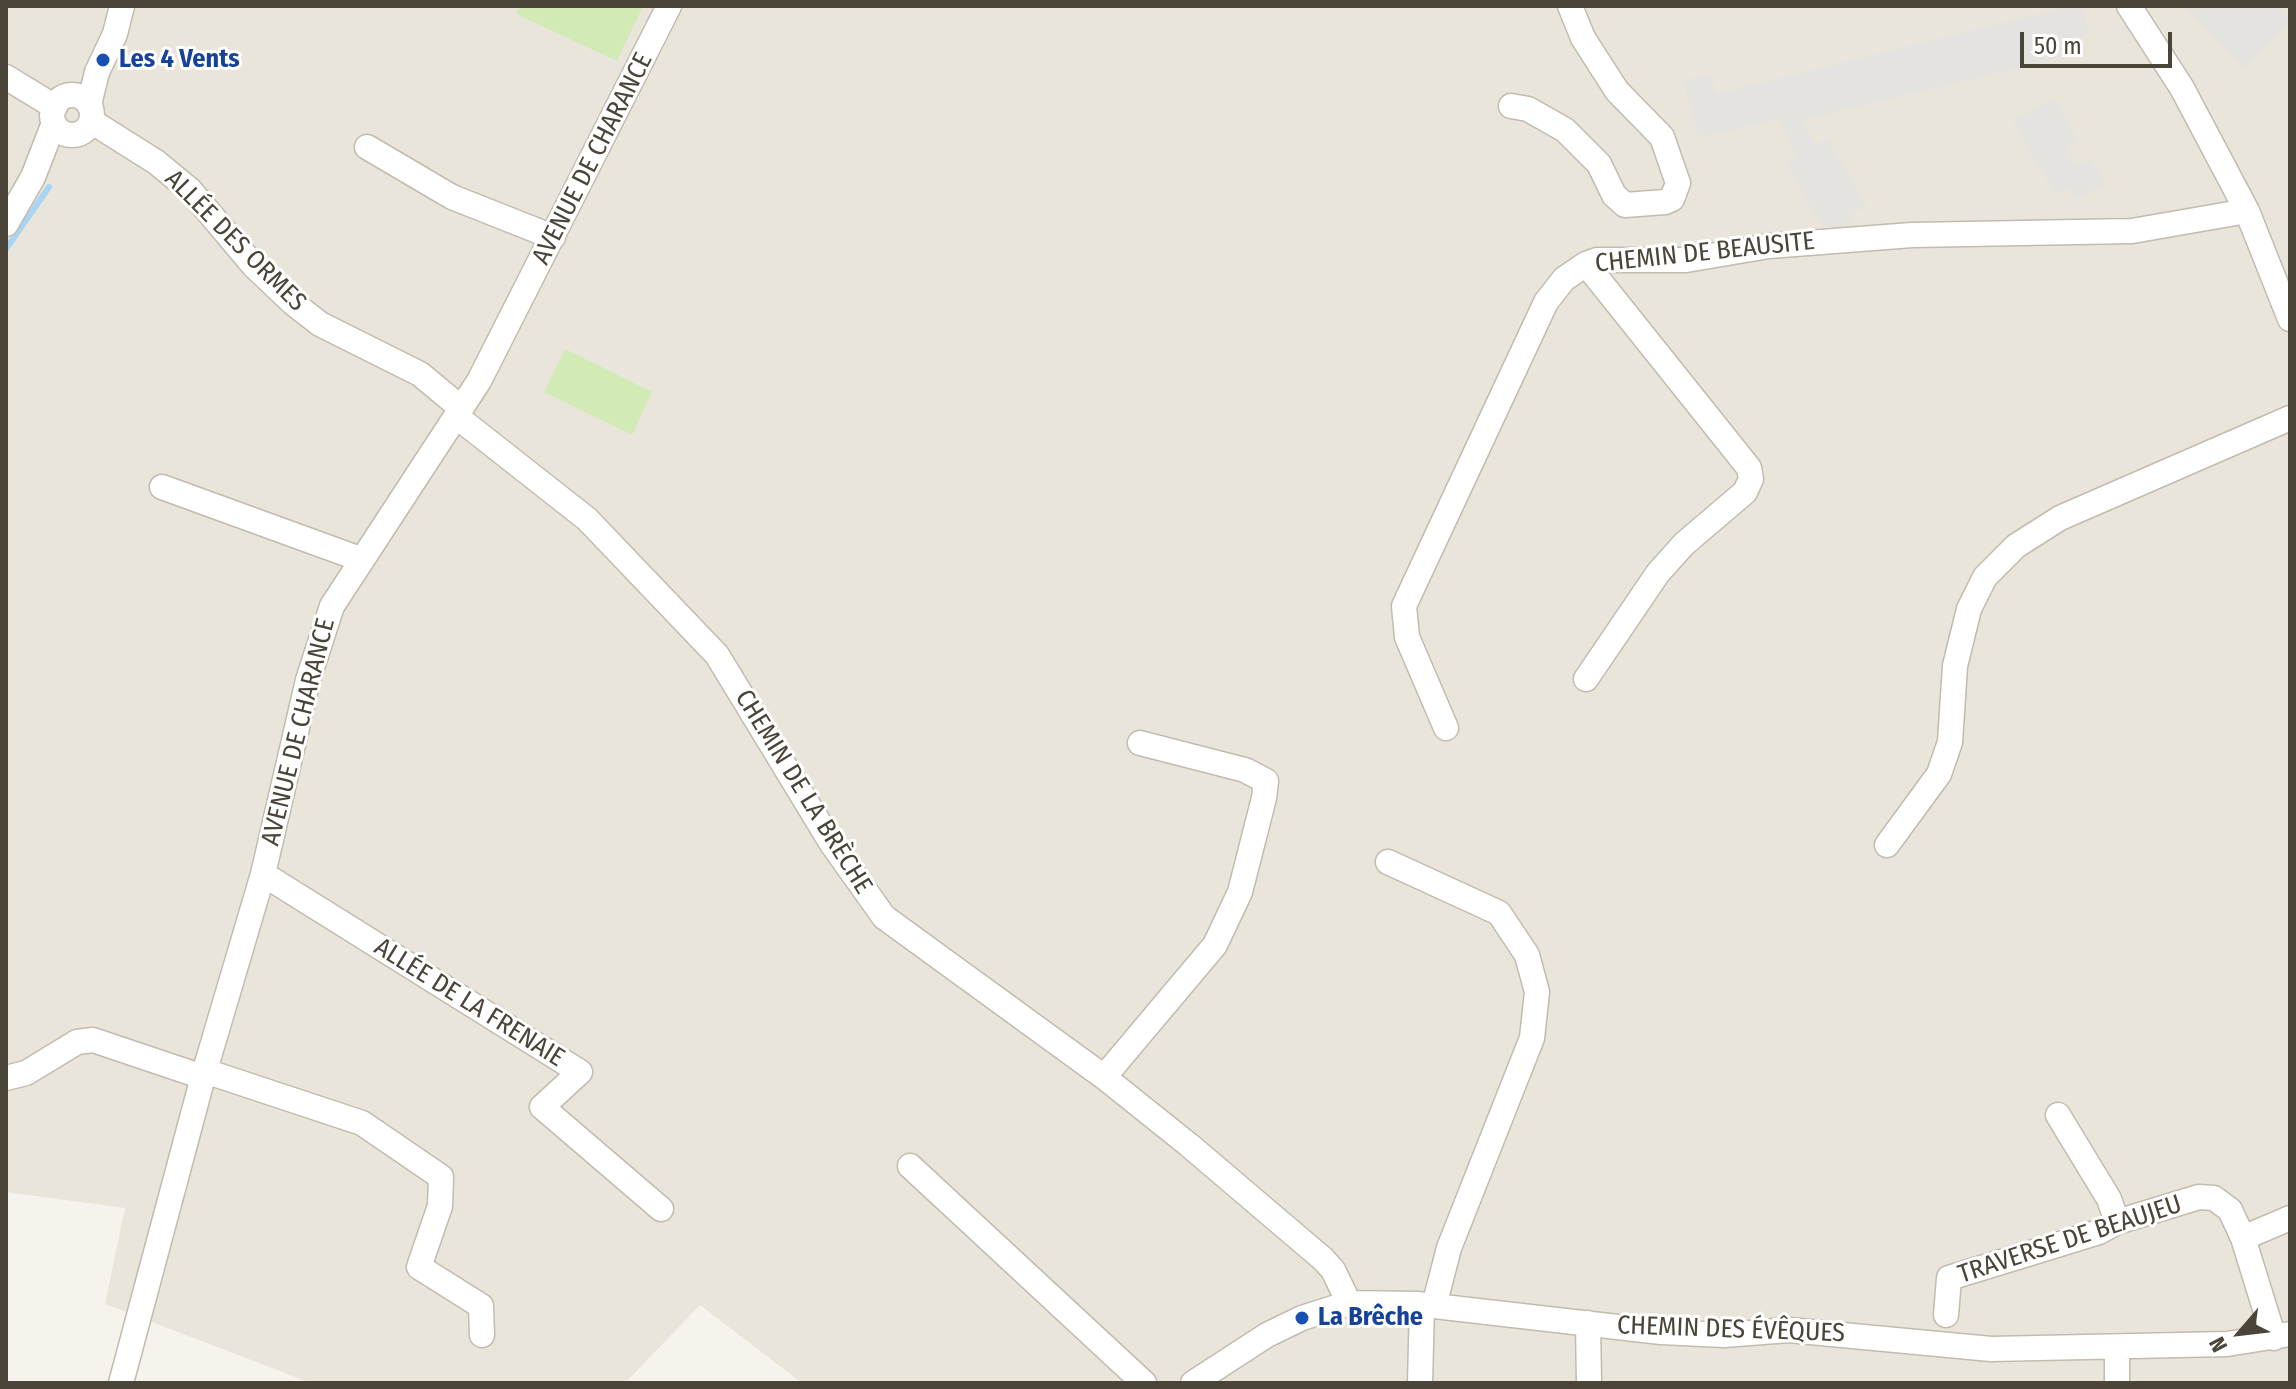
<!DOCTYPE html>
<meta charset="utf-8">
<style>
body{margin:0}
#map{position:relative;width:2296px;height:1389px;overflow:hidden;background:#f6f3ec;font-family:"Fira Sans Condensed",sans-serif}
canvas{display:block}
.frame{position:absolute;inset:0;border:8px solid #4b4439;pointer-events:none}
.north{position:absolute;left:2200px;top:1293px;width:80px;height:80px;-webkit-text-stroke:6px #fff;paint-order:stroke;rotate:242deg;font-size:22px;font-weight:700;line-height:32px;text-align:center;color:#4b4439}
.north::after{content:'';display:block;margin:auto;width:28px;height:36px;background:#4b4439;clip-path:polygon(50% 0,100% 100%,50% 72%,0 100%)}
.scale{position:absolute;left:2020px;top:32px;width:152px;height:36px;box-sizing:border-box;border:4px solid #4b4439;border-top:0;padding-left:10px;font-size:24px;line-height:28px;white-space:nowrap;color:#4b4439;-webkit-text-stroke:6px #fff;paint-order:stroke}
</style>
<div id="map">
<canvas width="2296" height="1389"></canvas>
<div class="frame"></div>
<div class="north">N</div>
<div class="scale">50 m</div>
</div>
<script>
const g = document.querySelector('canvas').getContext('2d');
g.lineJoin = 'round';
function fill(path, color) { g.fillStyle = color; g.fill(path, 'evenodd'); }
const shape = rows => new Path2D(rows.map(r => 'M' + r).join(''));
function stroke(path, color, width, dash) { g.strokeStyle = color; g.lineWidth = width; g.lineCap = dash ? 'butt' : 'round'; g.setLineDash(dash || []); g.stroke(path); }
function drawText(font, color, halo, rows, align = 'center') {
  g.font = font + ' "Fira Sans Condensed",sans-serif'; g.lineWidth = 6; g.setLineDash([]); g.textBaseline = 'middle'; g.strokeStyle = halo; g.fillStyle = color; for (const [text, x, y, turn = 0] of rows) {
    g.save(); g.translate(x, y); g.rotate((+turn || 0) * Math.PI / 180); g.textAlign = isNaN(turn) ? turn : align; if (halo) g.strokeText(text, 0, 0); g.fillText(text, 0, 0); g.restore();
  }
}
const residential = shape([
 [6,6,2290,6,2290,1383,802,1383,700,1305,625,1383,311,1383,105,1304,125,1208,6,1192]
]);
const green = shape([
 [520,6,643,6,617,61,516,14],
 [565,349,652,392,632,435,544,392]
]);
const parking = shape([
 [2071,6,2082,6,2090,34,2074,37,2079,53,1803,120,1814,145,1827,139,1867,205,1850,216,1853,220,1838,227,1822,227,1787,163,1796,157,1780,119,1699,138,1683,80,1711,75,1716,94],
 [2184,6,2290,6,2284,10,2290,21,2245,68],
 [2054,98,2079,142,2067,149,2076,166,2091,158,2105,183,2076,200,2069,188,2055,195,2013,122]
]);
const stream = shape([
 [6,249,49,187]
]);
const minor = shape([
 [2129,6,2182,88,2247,211,2290,319],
 [6,77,55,107],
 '52 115a20 20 0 1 1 40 0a20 20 0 1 1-40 0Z',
 [89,105,97,72,115,34,122,6],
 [1511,106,1528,109,1565,130,1599,164,1614,195,1625,205,1665,202,1672,199,1678,183,1662,137,1617,91,1583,38,1570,6],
 [91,121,156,162,190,190,254,266,293,303,320,324,420,374,461,408],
 [367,147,452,197,553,237],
 [6,224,33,177,54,123],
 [1586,264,1749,468,1751,479,1745,492,1684,544,1658,573,1586,679],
 [456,416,587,519,717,655,832,844,884,917,1104,1077,1189,1145,1323,1259,1333,1270,1349,1303],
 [162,487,360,559],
 [1446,728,1407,637,1404,606,1546,302,1564,279,1586,264,1597,260,1686,260,1769,246,1912,235,2132,231,2247,211],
 [1887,845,1939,774,1950,742,1955,666,1969,609,1985,577,2016,546,2060,518,2290,418],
 [1388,862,1499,913,1527,955,1537,992,1532,1038,1449,1248,1434,1306],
 [263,874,580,1072,542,1107,661,1209],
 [205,1071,362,1123,441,1177,440,1206,419,1267,481,1306,482,1335],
 [1104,1077,1215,945,1240,892,1264,798,1266,781,1245,770,1140,743],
 [6,1078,26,1073,77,1042,93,1040,203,1077],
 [2058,1115,2109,1199,2117,1222],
 [910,1166,1144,1383],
 [2243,1238,2290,1218],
 [1946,1315,1949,1278,2099,1232,2117,1222,2199,1197,2214,1198,2230,1210,2243,1238,2274,1338],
 [1588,1323,1589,1383],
 [2117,1347,2117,1383],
 [121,1383,203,1077,263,874,308,680,332,606,479,381,669,6],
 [1193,1383,1267,1335,1302,1318,1349,1303,1417,1304,1661,1332,1724,1335,1789,1330,1991,1349,2227,1344,2290,1334],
 [1420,1383,1422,1305]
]);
const markers = [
 [103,60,8,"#1a4fb4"],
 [1302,1318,8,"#1a4fb4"]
];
const transitNames = [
 ["Les 4 Vents",119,60],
 ["La Brêche",1318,1318]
];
const streetNames = [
 ["AVENUE DE CHARANCE",593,159,-63],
 ["ALLÉE DES ORMES",235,241,45],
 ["CHEMIN DE BEAUSITE",1705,253,-6],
 ["AVENUE DE CHARANCE",299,732,-76],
 ["CHEMIN DE LA BRÈCHE",803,792,58],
 ["ALLÉE DE LA FRENAIE",469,1003,32],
 ["TRAVERSE DE BEAUJEU",2070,1240,-18],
 ["CHEMIN DES ÉVÊQUES",1731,1330,2]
];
fill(residential, '#eae5da');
fill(green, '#d2eab5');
fill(parking, '#e5e3e0');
stroke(stream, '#a9d4f2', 6);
stroke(minor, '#c2bbae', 27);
stroke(minor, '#fff', 24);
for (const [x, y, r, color] of markers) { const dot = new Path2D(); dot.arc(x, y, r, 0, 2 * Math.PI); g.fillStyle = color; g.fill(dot); stroke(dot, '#fff', 3); }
drawText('bold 26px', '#164399', '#fff', transitNames, 'left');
drawText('26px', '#4b4439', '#fff', streetNames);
</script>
